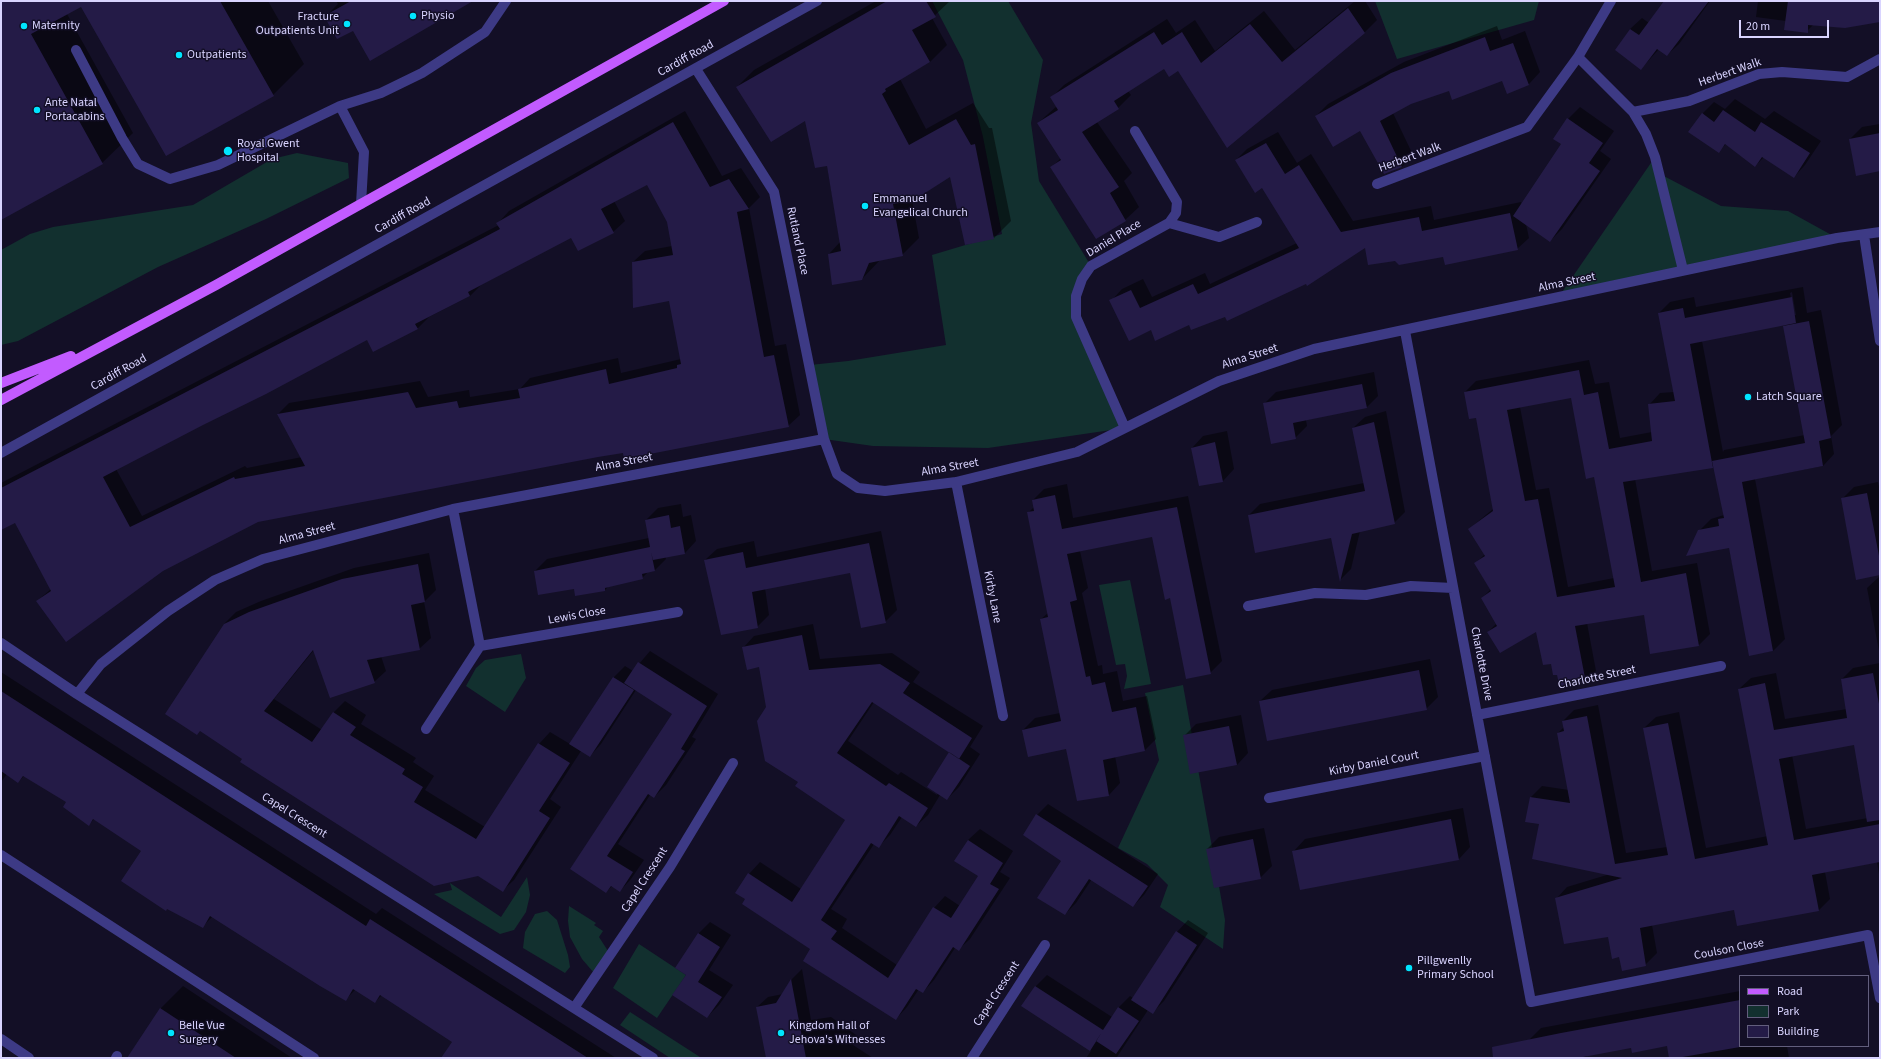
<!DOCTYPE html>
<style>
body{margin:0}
#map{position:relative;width:1881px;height:1059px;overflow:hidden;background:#130f26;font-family:"Source Sans 3",sans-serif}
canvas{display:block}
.frame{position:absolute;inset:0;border:2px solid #d9d4ff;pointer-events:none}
.legend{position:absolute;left:1739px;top:975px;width:130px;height:72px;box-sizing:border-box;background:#130f26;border:1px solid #625e7d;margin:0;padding:5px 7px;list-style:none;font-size:12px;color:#d9d4ff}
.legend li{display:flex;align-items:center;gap:8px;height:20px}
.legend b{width:20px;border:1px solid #625e7d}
.scale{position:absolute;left:1739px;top:20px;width:90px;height:18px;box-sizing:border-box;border:2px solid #d9d4ff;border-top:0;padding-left:5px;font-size:12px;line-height:14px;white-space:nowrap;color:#d9d4ff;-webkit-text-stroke:3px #130f26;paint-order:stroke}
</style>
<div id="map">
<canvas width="1881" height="1059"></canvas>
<div class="frame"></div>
<ul class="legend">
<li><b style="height:5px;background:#c25bff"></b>Road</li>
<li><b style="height:11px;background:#12302f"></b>Park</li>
<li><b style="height:11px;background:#241b47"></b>Building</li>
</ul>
<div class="scale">20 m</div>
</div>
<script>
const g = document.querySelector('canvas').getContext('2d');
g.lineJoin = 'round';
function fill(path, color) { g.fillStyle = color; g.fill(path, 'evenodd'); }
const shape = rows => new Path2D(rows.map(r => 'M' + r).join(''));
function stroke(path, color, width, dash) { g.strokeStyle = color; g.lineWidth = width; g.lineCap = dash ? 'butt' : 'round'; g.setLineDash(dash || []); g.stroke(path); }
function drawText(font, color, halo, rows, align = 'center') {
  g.font = font + ' "Source Sans 3",sans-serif'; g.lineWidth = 3; g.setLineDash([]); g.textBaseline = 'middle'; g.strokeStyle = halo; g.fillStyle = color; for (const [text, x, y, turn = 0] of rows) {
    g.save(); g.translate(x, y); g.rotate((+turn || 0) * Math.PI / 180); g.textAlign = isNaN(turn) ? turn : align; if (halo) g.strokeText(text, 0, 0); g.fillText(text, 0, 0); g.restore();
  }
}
const green = shape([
 [932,1,1008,1,1043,60,1031,123,1039,181,1091,266,1082,279,1076,317,1125,428,988,448,873,446,824,439,810,365,848,361,946,345,932,255,1002,234,983,137,963,60],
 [1375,1,1539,1,1534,20,1397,59],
 [297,153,348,163,349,178,266,219,158,267,18,341,1,345,1,250,30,234,53,227,193,205,272,159],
 [1655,157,1660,174,1721,206,1788,211,1837,238,1558,298],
 [1130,580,1151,684,1124,689,1127,676,1125,664,1116,665,1099,585],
 [521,654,526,678,505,712,466,686,476,668,485,660],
 [1183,685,1225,920,1223,949,1160,907,1168,885,1147,864,1118,848,1159,760,1145,693],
 [527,877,530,895,526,912,514,930,500,934,434,894,452,890,450,883,501,917],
 [569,906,596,923,594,925,603,931,599,937,608,951,594,973,582,959,570,937,568,921],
 [547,911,557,920,568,955,570,967,565,973,523,948,525,932,535,914],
 [639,944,686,975,657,1018,613,988],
 [630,1012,700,1057,701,1058,670,1058,620,1025]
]);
const shadow = shape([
 [1,1,268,1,304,64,273,95,82,6,67,14,133,133,102,163,1,217],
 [336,1,471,1,353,30,325,17,338,4],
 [876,1,950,1,932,18,947,45,930,62,900,79,926,129,973,103,989,128,992,128,1011,221,994,238,951,175,912,200,919,238,902,255,880,260,862,279,829,254,840,242,827,165,806,120,737,87,754,70],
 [1355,1,1365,1,1377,20,1364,33,1227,147,1179,70,1164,68,1128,91,1131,95,1118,108,1097,122,1132,173,1124,181,1139,207,1125,220,1096,238,1051,168,1061,158,1038,123,1057,106,1051,98,1064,85,1167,19,1176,33,1195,20,1215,51,1264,11,1295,50],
 [1665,1,1710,1,1679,44,1667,55,1659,49,1641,69,1616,50,1630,29,1642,18,1649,23],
 [1758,1,1880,1,1880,21,1814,24,1807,31,1786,21,1756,17],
 [1497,26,1502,40,1525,31,1540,72,1529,84,1507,92,1503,80,1449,90,1411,103,1393,113,1413,155,1402,167,1361,130,1316,116,1328,104,1404,62],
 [1735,99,1765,119,1774,111,1821,141,1805,165,1794,177,1764,157,1755,166,1726,144,1718,152,1703,113,1714,102,1725,109],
 [1580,107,1614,131,1600,151,1611,159,1562,229,1550,241,1526,224,1529,238,1517,249,1395,260,1365,246,1306,283,1226,316,1189,324,1151,329,1111,301,1122,289,1143,279,1152,297,1205,273,1210,284,1297,243,1263,187,1236,160,1247,149,1278,132,1297,163,1311,154,1353,221,1431,206,1434,220,1521,202,1522,205,1563,144,1555,138,1568,119],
 [685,111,722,176,741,168,760,197,749,208,775,346,786,344,800,415,788,426,624,451,258,521,37,601,51,589,16,521,1,529,1,483,495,227,499,225,498,223,509,211],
 [648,184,668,221,672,246,645,251,633,262,670,300,681,359,621,373,618,358,530,378,520,389,470,397,469,390,428,397,420,381,289,403,278,414,302,457,247,468,245,466,142,516,116,469,368,338,374,350,418,328,429,317,470,296,481,285,571,237,613,232,625,221,614,201],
 [1880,124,1880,170,1850,139,1862,127],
 [1803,287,1807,313,1821,310,1842,425,1831,436,1834,454,1823,466,1755,479,1785,639,1773,651,1750,655,1729,547,1699,531,1711,519,1724,515,1714,466,1635,479,1652,571,1697,563,1710,634,1699,645,1645,614,1587,623,1596,671,1585,682,1551,663,1537,631,1488,632,1497,623,1482,598,1491,589,1476,563,1485,554,1469,529,1493,509,1477,417,1465,392,1476,381,1589,360,1595,384,1609,382,1620,438,1652,432,1649,405,1660,393,1674,392,1659,313,1670,302,1694,297,1696,307],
 [1792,292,1796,315,1794,315,1790,293],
 [1786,324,1784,326,1805,435,1724,450,1723,452,1702,341],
 [1572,397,1595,476,1614,578,1568,587,1549,488,1536,490,1520,407],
 [1374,372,1378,396,1367,407,1306,420,1307,426,1295,438,1264,404,1276,392],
 [1386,411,1405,512,1394,523,1360,531,1351,569,1340,580,1332,536,1249,515,1260,504,1364,483,1353,428,1365,417],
 [1227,431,1234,469,1223,481,1192,448,1203,436],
 [1878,482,1880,491,1880,574,1842,499,1854,487],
 [1067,484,1073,518,1188,496,1222,661,1210,673,1171,597,1153,536,1080,551,1088,588,1082,593,1098,666,1102,665,1103,674,1117,671,1123,701,1147,696,1156,739,1145,750,1115,756,1120,783,1109,795,1067,748,1023,730,1035,718,1060,713,1041,619,1048,613,1028,513,1034,507,1033,500,1044,489],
 [681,504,683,517,691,515,696,541,685,553,665,556,666,559,654,571,648,572,642,578,609,586,605,590,575,588,535,571,547,559,649,538,646,520,658,508],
 [881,531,897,610,885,622,850,572,765,588,769,615,757,627,705,560,717,549,754,541,757,557],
 [429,553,436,590,424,602,431,638,419,649,381,656,386,671,374,682,314,650,274,699,322,730,334,712,345,701,366,715,361,724,416,758,413,762,434,776,425,790,485,827,539,744,550,732,570,744,614,677,625,666,633,671,650,651,718,694,692,737,696,739,666,785,654,797,650,795,618,844,644,860,631,879,620,891,612,886,606,892,571,868,674,714,636,690,601,744,590,756,581,751,550,799,561,807,514,880,502,891,478,875,243,759,224,624,236,612,261,601,354,568],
 [1879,577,1880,577,1880,656,1867,588],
 [813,624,820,659,892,653,920,672,913,682,983,726,970,747,980,754,959,787,947,799,940,795,928,815,916,826,902,817,890,835,878,847,874,844,831,909,847,919,842,928,897,965,934,908,945,896,960,906,979,876,968,840,980,829,1013,851,1000,872,1010,878,970,939,958,950,955,948,934,980,923,992,919,989,907,1007,896,1019,811,949,746,899,749,874,760,862,801,889,847,820,800,782,767,707,760,666,743,648,754,636],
 [874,702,951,752,937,795,901,772,898,775,848,741],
 [1430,659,1438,697,1426,709,1260,701,1272,690],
 [1880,663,1880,880,1877,862,1825,872,1830,899,1818,911,1735,909,1652,925,1657,953,1645,965,1620,956,1609,935,1556,899,1567,887,1610,874,1540,824,1531,797,1542,786,1569,790,1558,733,1564,727,1563,721,1574,710,1598,705,1626,853,1667,847,1644,728,1656,717,1679,712,1706,848,1768,836,1739,689,1751,678,1776,673,1785,719,1847,709,1842,679,1853,668],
 [1855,744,1868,818,1806,829,1792,755],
 [1,672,376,914,382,908,616,1058,455,1058,454,1042,382,995,375,1002,356,989,346,999,213,916,203,926,143,850,94,819,89,825,67,802,25,775,18,782,7,774,1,782],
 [1241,715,1248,753,1237,765,1184,736,1196,724],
 [1048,804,1158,874,1144,895,1133,906,1092,879,1076,903,1065,914,1062,860,1024,835,1037,815],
 [1463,808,1470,847,1459,859,1294,851,1305,839],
 [1264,828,1272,866,1260,878,1207,849,1219,837],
 [1188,920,1208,933,1164,1001,1152,1013,1148,1010,1117,1057,1119,1058,1086,1058,1091,1051,1023,1006,1035,987,1047,975,1112,1017,1118,1008,1130,996,1133,998,1177,932],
 [710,922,731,935,709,970,733,985,719,1005,707,1017,687,975,676,968,699,933],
 [802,969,811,1020,831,1017,859,1037,853,1045,873,1058,767,1058,757,1007,768,997,783,994,792,979],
 [183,986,292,1058,128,1058,161,1008],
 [1740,991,1740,1046,1787,1046,1789,1058,1670,1058,1668,1045,1632,1047,1588,1055,1585,1058,1533,1058,1529,1040,1541,1028]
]);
const building = shape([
 [1,1,220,1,274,96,166,156,81,7,31,34,103,164,1,220],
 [351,1,473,1,370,61,353,31,337,39,324,16],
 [887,1,926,1,936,17,912,30,930,62,885,89,886,91,882,94,909,145,956,119,971,145,975,144,994,239,965,245,950,177,914,200,893,204,903,256,869,263,862,280,832,285,828,254,841,251,827,166,815,168,805,121,771,142,736,87],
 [1664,1,1709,1,1667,56,1657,49,1641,70,1615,50,1630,29,1639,35],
 [1788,1,1880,1,1880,22,1845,28,1808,25,1808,33,1784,30],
 [1348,8,1365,33,1227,148,1178,71,1169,77,1164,69,1114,101,1119,109,1082,132,1119,187,1110,193,1126,221,1096,239,1050,167,1061,160,1037,123,1058,110,1050,97,1154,32,1162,45,1182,32,1201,63,1250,24,1282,62],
 [1485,37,1490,51,1513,43,1529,85,1507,94,1502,81,1452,100,1449,91,1411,104,1380,121,1402,167,1384,174,1360,131,1333,147,1315,116,1391,73],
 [1723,110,1755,132,1761,122,1810,153,1794,178,1762,157,1755,167,1725,144,1719,153,1688,132,1702,113,1714,122],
 [1567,118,1603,143,1589,163,1600,171,1550,242,1513,216,1561,144,1553,139],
 [673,122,710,187,729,179,749,209,737,212,764,357,774,355,789,427,624,459,623,453,598,457,258,522,163,571,66,642,36,601,51,591,15,523,1,530,1,488,483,238,500,229,496,223],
 [647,185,667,222,673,255,632,262,633,308,669,301,681,364,677,365,677,368,609,384,606,369,518,389,520,398,459,408,457,401,416,408,408,392,277,414,305,466,235,479,234,477,130,527,103,477,203,425,266,394,367,340,373,352,418,329,415,324,470,296,468,292,571,238,578,251,614,233,601,209],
 [1880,133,1880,171,1856,176,1849,139],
 [1266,143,1285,174,1299,165,1341,232,1419,217,1422,231,1510,213,1518,250,1445,265,1443,257,1399,265,1395,261,1368,265,1365,248,1307,286,1306,284,1227,321,1225,317,1191,330,1189,325,1155,341,1151,330,1129,341,1109,300,1131,290,1140,308,1193,284,1198,294,1299,248,1262,188,1255,193,1235,160],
 [1792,297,1796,323,1690,344,1713,468,1623,482,1641,582,1686,573,1699,646,1650,654,1644,615,1575,626,1586,683,1560,688,1557,675,1553,675,1551,664,1543,665,1536,632,1500,653,1487,632,1497,626,1481,598,1491,591,1474,563,1485,556,1468,529,1493,511,1476,418,1469,419,1464,392,1579,370,1584,395,1598,392,1609,449,1652,441,1648,404,1675,401,1658,313,1683,308,1685,318],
 [1571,398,1586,479,1594,477,1615,587,1557,597,1538,499,1525,501,1507,410],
 [1809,321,1831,438,1819,441,1823,466,1742,482,1773,651,1749,656,1729,548,1686,556,1698,530,1719,526,1718,519,1724,518,1712,461,1805,443,1783,326],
 [1362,384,1367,408,1293,423,1296,439,1271,444,1263,403],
 [1374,422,1395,524,1352,534,1340,582,1331,538,1255,553,1248,515,1365,491,1352,428],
 [1215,442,1223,482,1199,486,1191,448],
 [1867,493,1880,561,1880,575,1856,580,1841,498],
 [1055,495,1062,529,1177,507,1211,674,1186,679,1170,598,1165,600,1152,537,1067,554,1077,600,1070,602,1086,677,1090,676,1092,685,1105,682,1112,712,1136,707,1145,751,1103,760,1109,796,1077,801,1066,749,1028,757,1022,730,1061,721,1040,619,1048,617,1027,512,1034,511,1032,500],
 [669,515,671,528,680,526,685,554,653,560,651,552,655,571,642,574,643,579,605,588,605,591,575,596,574,589,538,595,534,571,650,547,645,520],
 [869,543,886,623,861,628,850,573,752,592,758,628,721,635,704,560,743,552,746,568],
 [418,564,425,602,411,605,420,650,367,660,375,683,330,698,313,650,264,711,312,742,333,712,356,727,350,735,405,769,402,774,423,787,414,802,476,839,538,743,570,763,539,811,550,818,503,892,478,876,434,886,240,762,242,759,200,731,197,735,165,714,224,624,249,612,342,579],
 [802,635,809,670,880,664,910,683,903,693,972,738,959,759,872,702,837,753,886,786,889,783,928,808,916,827,899,816,879,848,871,843,821,920,837,931,831,939,888,978,933,907,951,918,978,876,954,861,968,840,1003,863,990,884,999,889,959,951,953,947,923,993,916,989,896,1020,803,961,810,949,742,904,745,899,735,893,748,873,792,902,845,820,795,786,798,782,765,761,757,721,766,707,759,667,747,670,742,647],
 [638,662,707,706,681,749,685,751,654,798,648,794,607,856,633,872,620,892,611,886,606,893,570,869,672,714,624,683],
 [1419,670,1427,710,1267,741,1259,701],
 [1873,673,1880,709,1880,820,1867,822,1854,745,1779,759,1794,840,1880,824,1880,862,1812,875,1819,911,1737,926,1734,910,1640,928,1646,966,1622,971,1619,957,1612,959,1608,937,1564,944,1555,898,1622,878,1532,859,1539,824,1525,822,1530,797,1570,803,1557,733,1564,731,1562,721,1587,716,1615,864,1668,855,1643,728,1668,723,1695,859,1768,845,1738,689,1765,683,1774,730,1847,718,1841,679],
 [613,677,634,690,590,757,569,744],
 [1,691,366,926,370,919,588,1058,441,1058,452,1042,380,995,375,1003,353,989,346,1001,320,986,210,916,203,928,167,909,166,911,121,881,141,851,93,819,89,826,63,807,66,802,23,776,18,783,1,771],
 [1229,726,1237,765,1190,774,1183,735],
 [949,752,970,766,947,800,927,787],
 [1036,814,1148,886,1133,907,1089,879,1065,915,1037,898,1061,861,1023,835],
 [1451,819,1459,860,1300,890,1292,851],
 [1253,839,1261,879,1214,888,1206,849],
 [1176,931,1197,945,1153,1014,1131,1000],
 [698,933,720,947,698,982,722,997,707,1018,672,995,686,975,675,968],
 [791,979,806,1058,766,1058,756,1007,776,1003],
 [1035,986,1103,1030,1118,1007,1139,1021,1116,1054,1096,1041,1102,1032,1090,1051,1021,1006],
 [1740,1000,1740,1047,1677,1058,1669,1058,1667,1046,1632,1053,1631,1048,1578,1058,1493,1058,1492,1047,1561,1033],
 [160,1008,236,1058,127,1058]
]);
const minor = shape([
 [76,50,122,138,138,164,170,179,218,165,340,106],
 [1578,57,1611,1],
 [696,69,774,192,824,439],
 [1633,112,1689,101,1759,74,1782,72,1847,77,1880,59],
 [1377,184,1527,127,1578,57,1633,112,1646,134,1655,157,1683,270],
 [361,204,364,152,340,106,381,93,422,73,485,32,506,1],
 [1169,223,1219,237,1257,222],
 [1864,235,1880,341],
 [1405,331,1531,1002,1868,935,1880,998],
 [1125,428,1076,317,1076,296,1082,279,1091,266,1169,223,1176,213,1177,202,1135,131],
 [1,453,817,1],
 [956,482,1003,716],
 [453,509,480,646,678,612],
 [1248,606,1315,593,1366,595,1411,586,1453,588],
 [1,643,77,694,653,1058],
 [77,694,101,664,168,611,215,580,263,559,453,509,824,439,837,474,858,488,885,491,956,482,1077,452,1219,381,1314,349,1837,238,1880,232],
 [1477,715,1721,666],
 [426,729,480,646],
 [1269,798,1485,756],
 [1,855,314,1058],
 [574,1008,670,867,733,763],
 [1,1039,29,1058],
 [116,1058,117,1056],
 [972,1058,1045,945]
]);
const major = shape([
 [1,383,71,356],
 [1,400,216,285,724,1]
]);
const markers = [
 [413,16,4,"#00e5ff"],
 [347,24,4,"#00e5ff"],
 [24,26,4,"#00e5ff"],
 [179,55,4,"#00e5ff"],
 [37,110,4,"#00e5ff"],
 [228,151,5,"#00e5ff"],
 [865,206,4,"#00e5ff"],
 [1748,397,4,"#00e5ff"],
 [1409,968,4,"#00e5ff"],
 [171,1033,4,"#00e5ff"],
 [781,1033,4,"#00e5ff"]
];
const poiNames = [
 ["Physio",421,16],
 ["Fracture",339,17,"right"],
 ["Outpatients Unit",339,31,"right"],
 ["Maternity",32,26],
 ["Outpatients",187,55],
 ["Ante Natal",45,103],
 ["Portacabins",45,117],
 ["Royal Gwent",237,144],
 ["Hospital",237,158],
 ["Emmanuel",873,199],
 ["Evangelical Church",873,213],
 ["Latch Square",1756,397],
 ["Pillgwenlly",1417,961],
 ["Primary School",1417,975],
 ["Belle Vue",179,1026],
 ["Surgery",179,1040],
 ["Kingdom Hall of",789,1026],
 ["Jehova's Witnesses",789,1040]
];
const streetNames = [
 ["Cardiff Road",686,59,-29],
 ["Herbert Walk",1730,73,-19],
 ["Herbert Walk",1410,158,-20],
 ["Cardiff Road",403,216,-29],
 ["Daniel Place",1114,239,-31],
 ["Rutland Place",797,241,78],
 ["Alma Street",1567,283,-12],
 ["Alma Street",1250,357,-18],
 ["Cardiff Road",119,373,-29],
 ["Alma Street",624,463,-11],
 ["Alma Street",950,468,-10],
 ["Alma Street",307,534,-15],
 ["Kirby Lane",992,597,79],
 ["Lewis Close",577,616,-10],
 ["Charlotte Drive",1481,664,79],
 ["Charlotte Street",1597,678,-12],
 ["Kirby Daniel Court",1374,764,-11],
 ["Capel Crescent",294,816,32],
 ["Capel Crescent",645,880,-57],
 ["Coulson Close",1729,950,-11],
 ["Capel Crescent",997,994,-57]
];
fill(green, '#12302f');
fill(shadow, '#0007');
fill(building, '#241b47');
stroke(minor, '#3d3a85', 10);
stroke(major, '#c25bff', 10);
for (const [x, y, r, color] of markers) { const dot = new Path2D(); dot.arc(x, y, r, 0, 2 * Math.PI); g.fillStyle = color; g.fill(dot); stroke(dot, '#130f26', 1.5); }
drawText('12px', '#d9d4ff', '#130f26', poiNames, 'left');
drawText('12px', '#d9d4ff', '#130f26', streetNames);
</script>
